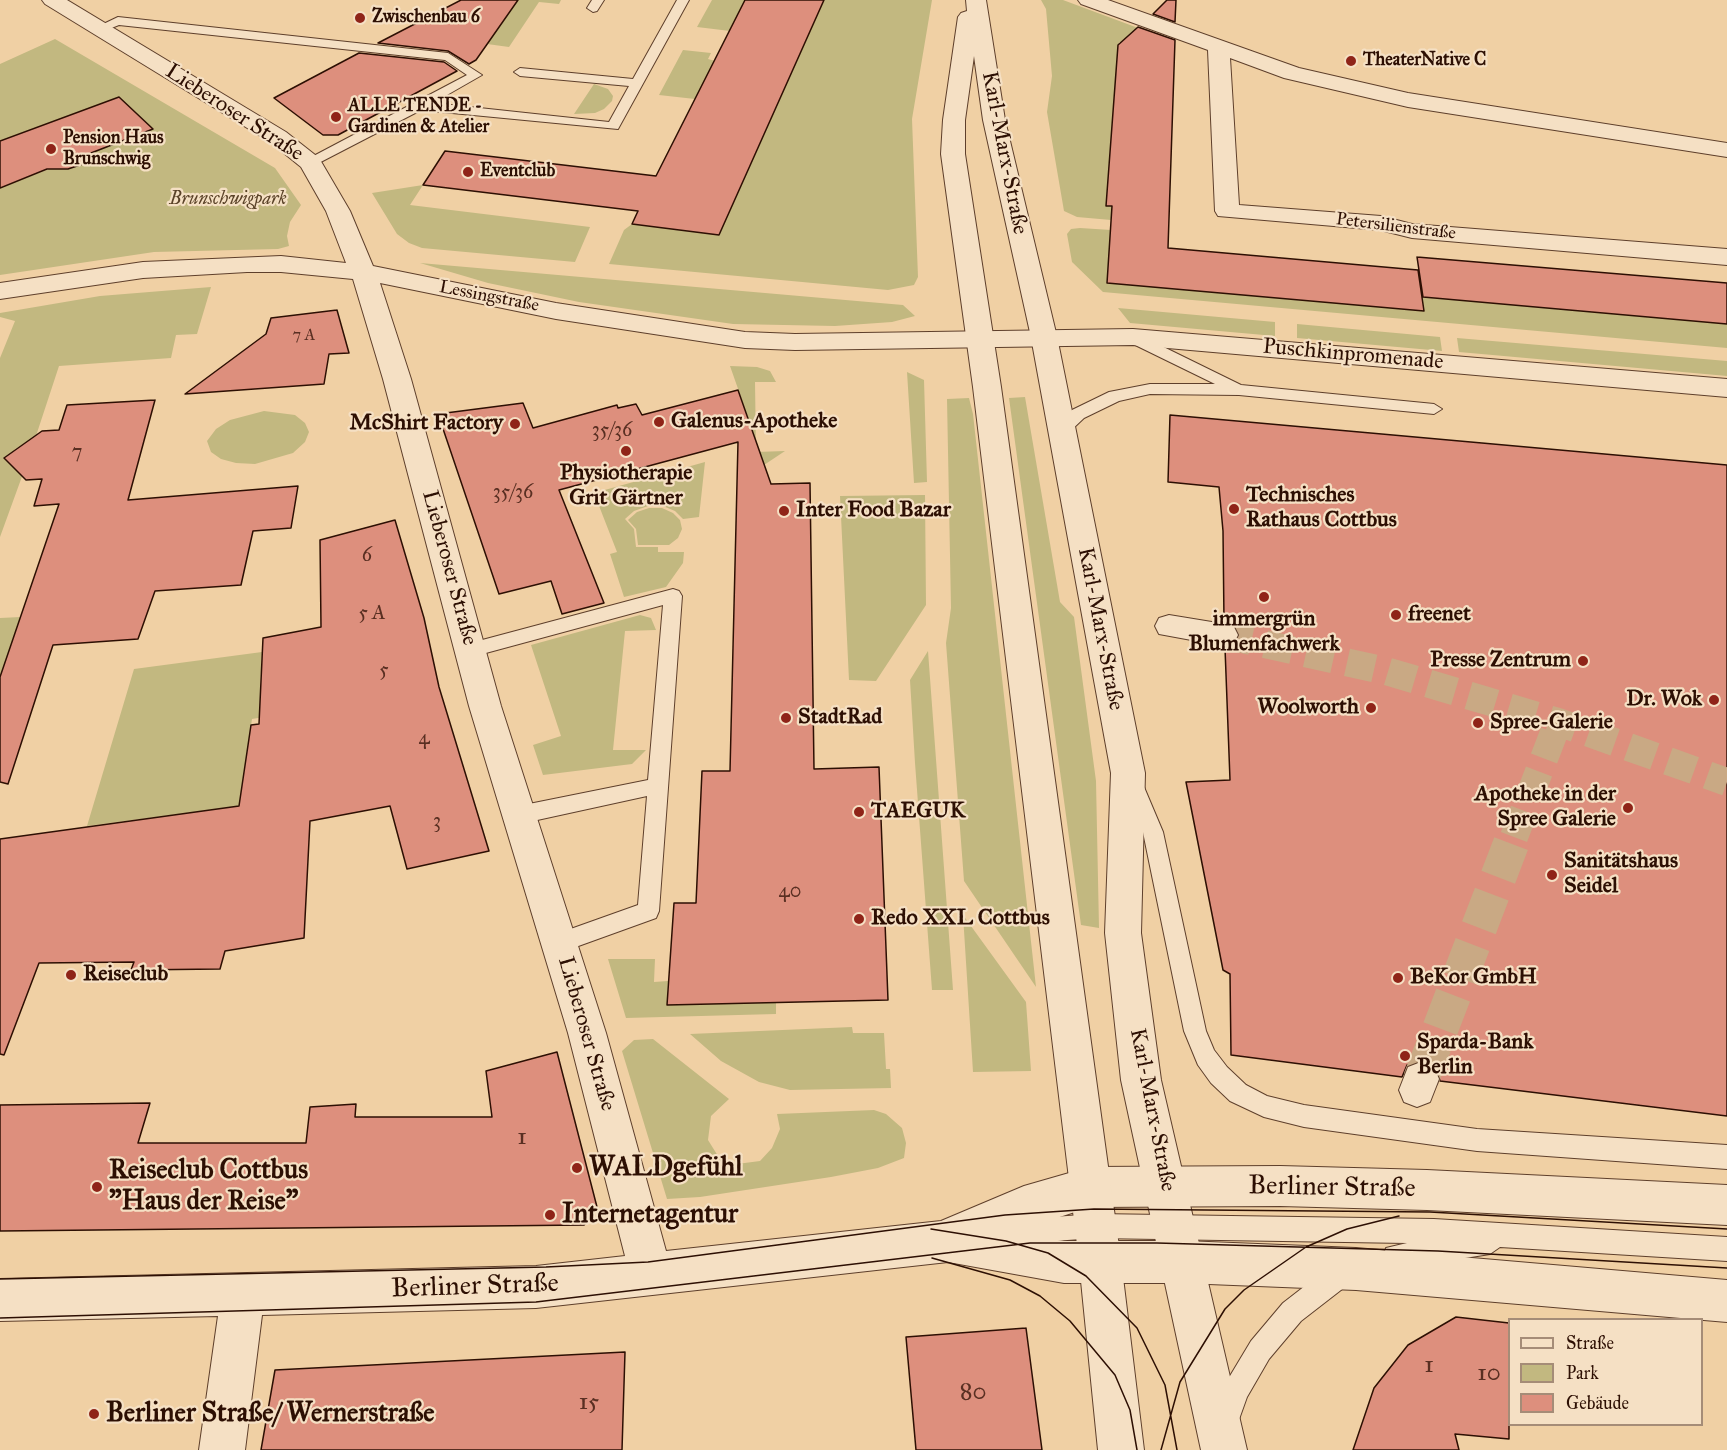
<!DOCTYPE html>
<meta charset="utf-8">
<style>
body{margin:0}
#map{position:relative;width:1727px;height:1450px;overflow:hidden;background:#f0d0a4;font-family:"IM FELL Great Primer",serif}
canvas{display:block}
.legend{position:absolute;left:1508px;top:1318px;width:195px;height:108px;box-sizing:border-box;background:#f5e0c4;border:2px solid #a58c77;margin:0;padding:8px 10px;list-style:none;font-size:18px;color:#2d0f03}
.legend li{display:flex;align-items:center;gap:12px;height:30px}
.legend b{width:30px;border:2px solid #a58c77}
</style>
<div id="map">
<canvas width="1727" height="1450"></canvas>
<ul class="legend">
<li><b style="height:8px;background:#f5e0c4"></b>Straße</li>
<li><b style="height:16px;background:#c2b880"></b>Park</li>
<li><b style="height:16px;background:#dd8f7d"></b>Gebäude</li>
</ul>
</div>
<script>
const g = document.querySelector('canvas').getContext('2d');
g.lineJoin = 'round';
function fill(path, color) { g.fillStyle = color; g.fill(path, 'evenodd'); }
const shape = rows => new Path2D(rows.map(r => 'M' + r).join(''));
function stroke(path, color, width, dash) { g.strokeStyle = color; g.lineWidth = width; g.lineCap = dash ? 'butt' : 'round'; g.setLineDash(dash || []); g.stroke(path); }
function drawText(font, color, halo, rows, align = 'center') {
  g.font = font + ' "IM FELL Great Primer",serif'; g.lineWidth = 4.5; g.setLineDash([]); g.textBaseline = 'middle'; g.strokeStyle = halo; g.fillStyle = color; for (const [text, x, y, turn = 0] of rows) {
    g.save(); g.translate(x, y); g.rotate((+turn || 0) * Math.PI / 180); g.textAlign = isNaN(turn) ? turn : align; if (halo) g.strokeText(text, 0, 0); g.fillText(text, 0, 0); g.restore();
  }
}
const green = shape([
 [518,0,561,0,559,4,539,2,509,47,487,44],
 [712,0,745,0,730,31,697,27],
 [824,0,932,0,912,119,918,277,914,285,888,290,609,264,624,230,632,224,719,235],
 [1041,0,1063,0,1173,41,1175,46,1119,42,1106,205,1112,206,1111,220,1077,217,1064,211,1047,112,1052,76,1046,9],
 [55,39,275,168,301,205,290,222,287,236,289,246,278,249,154,252,0,275,0,188,57,166,61,169,68,169,83,164,83,156,152,129,119,97,0,141,0,64],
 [683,50,711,53,708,59,715,61,695,99,659,95],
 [594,84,608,89,613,96,612,101,604,109,595,113,574,114],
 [423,185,410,205,590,227,575,262,422,248,409,243,397,234,372,193],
 [1080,228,1111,230,1107,283,1424,311,1422,297,1727,324,1727,348,1103,292,1072,262,1067,234,1071,229],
 [420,263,903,305,915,316,892,322,835,326,733,324,579,302,488,283],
 [211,287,197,334,176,335,171,358,59,366,34,442,25,443,15,449,12,457,24,471,0,537,0,358,15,321,0,317,0,313,100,296],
 [1118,308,1275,322,1275,336,1130,323],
 [1297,324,1440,337,1442,351,1297,338],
 [1457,338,1727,361,1727,376,1459,352],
 [730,366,757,367,770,371,776,382,755,382,756,452,785,451,752,473,744,446,755,437],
 [907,372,924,380,927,482,914,483],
 [1025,397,1060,602,1074,617,1096,781,1099,928,1081,925,1009,398],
 [969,398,973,414,1036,987,964,881,946,643,951,608,947,399],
 [264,411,295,415,305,423,309,432,305,442,293,453,255,464,236,463,221,459,211,452,207,441,216,429,230,420],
 [705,462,699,517,683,519,675,511,663,506,648,506,634,511,625,519,634,529,636,547,658,547,658,552,684,552,683,563,666,587,624,597,610,554,617,552,594,493],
 [925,495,926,605,876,681,849,680,840,496],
 [649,508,662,508,673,513,680,520,682,529,678,538,669,545,638,545,636,529,628,520,637,512],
 [640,615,651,618,656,630,625,631,613,750,646,750,632,764,543,775,533,745,561,736,531,645],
 [21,617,0,677,0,618],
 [928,651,953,990,932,990,915,763,910,680],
 [262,652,260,686,307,679,307,710,252,719,241,793,255,804,87,826,134,669],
 [963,915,1026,1002,1031,1071,973,1072],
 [608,959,655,959,654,982,668,981,667,1004,776,1002,776,1014,626,1018],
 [852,1027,853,1033,884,1033,886,1069,890,1069,891,1088,790,1090,759,1082,721,1061,690,1034],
 [653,1039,729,1099,711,1116,708,1140,718,1156,737,1164,760,1161,772,1148,780,1129,777,1114,874,1110,886,1114,902,1128,906,1143,904,1158,878,1168,831,1177,700,1197,667,1199,622,1051,634,1040]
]);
const building = shape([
 [461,0,518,0,476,60,469,64,448,51,378,43,461,0],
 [745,0,824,0,719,235,632,224,638,211,423,185,445,151,656,176,745,0],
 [1167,0,1176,0,1175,22,1153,14,1167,0],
 [1138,27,1175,40,1168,248,1418,270,1424,311,1107,283,1112,206,1106,206,1118,45,1138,27],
 [359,53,444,62,457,71,338,135,323,135,274,98,359,53],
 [119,97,153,129,91,153,83,164,68,169,47,169,0,188,0,141,119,97],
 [1417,257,1727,283,1727,324,1423,297,1417,257],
 [337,310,349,353,329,354,324,384,185,394,266,334,271,318,337,310],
 [738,390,771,484,810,483,814,769,879,767,888,1000,667,1005,674,903,696,903,702,771,730,771,738,442,559,490,604,603,562,614,551,581,499,594,438,414,523,403,533,428,617,405,618,408,636,404,642,415,738,390],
 [155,400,128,500,298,486,291,528,253,531,241,585,155,591,138,639,53,645,8,784,0,782,0,677,59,504,34,506,42,479,26,480,4,458,42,431,59,430,67,405,155,400],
 [1170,415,1727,465,1727,1116,1440,1081,1436,1066,1422,1060,1407,1065,1402,1077,1231,1055,1230,974,1223,970,1186,782,1230,780,1225,648,1236,644,1240,634,1235,625,1224,622,1223,531,1219,487,1168,482,1170,415],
 [395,520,424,618,439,687,489,851,407,869,390,806,310,821,304,938,225,951,220,969,131,970,134,962,39,963,4,1055,0,1054,0,839,239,806,251,725,259,724,263,638,321,627,320,540,395,520],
 [557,1052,597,1207,584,1225,0,1231,0,1105,150,1103,138,1143,306,1143,310,1107,356,1104,355,1117,492,1117,486,1071,557,1052],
 [1456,1317,1509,1323,1509,1439,1455,1434,1459,1450,1353,1450,1374,1388,1408,1345,1456,1317],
 [1026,1328,1042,1450,916,1450,906,1337,1026,1328],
 [625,1352,622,1450,261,1450,275,1370,625,1352]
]);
const pedestrianTunnelFar1 = shape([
 [1224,635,1386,671,1558,722,1727,782],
 [1514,837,1558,722]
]);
const pedestrianTunnel = shape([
 [1421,1079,1514,836]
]);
const service = shape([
 [592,0,604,0,597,11,593,12,587,8,592,0],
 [677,0,689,0,618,129,421,110,311,167,306,166,306,160,467,75,445,60,119,25,99,33,93,29,118,17,448,53,482,75,433,103,609,122,629,86,520,76,514,72,520,68,633,79,677,0],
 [1133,332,1241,385,1434,404,1442,409,1434,414,1239,395,1150,394,1119,401,1084,418,1066,435,1054,435,1052,431,1054,427,1072,410,1109,392,1150,384,1215,384,1127,341,1125,337,1127,333,1133,332],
 [673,589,679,591,682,596,659,911,656,918,559,953,551,950,548,943,551,936,638,905,647,796,519,824,512,821,509,815,512,809,519,806,648,780,663,605,471,657,464,655,462,650,464,645,471,643,673,589],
 [1134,778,1141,780,1163,832,1206,1031,1214,1050,1227,1067,1246,1085,1267,1096,1304,1105,1477,1129,1727,1145,1727,1169,1477,1151,1304,1127,1264,1117,1230,1101,1211,1083,1198,1065,1184,1031,1143,832,1124,786,1127,780,1134,778],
 [1096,1214,1434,1219,1727,1237,1727,1261,1500,1247,1490,1254,1395,1269,1386,1266,1383,1257,1386,1248,1407,1243,1096,1238,996,1245,987,1242,984,1233,987,1224,996,1221,1096,1214],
 [1341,1261,1350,1265,1354,1274,1350,1283,1301,1321,1269,1359,1247,1397,1228,1450,1202,1450,1227,1381,1251,1341,1283,1303,1332,1265,1341,1261]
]);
const pedestrian = shape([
 [1169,615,1224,624,1234,627,1238,635,1234,643,1224,646,1159,634,1155,626,1159,618,1169,615],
 [1421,1062,1434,1067,1439,1079,1430,1102,1417,1107,1404,1102,1399,1090,1408,1067,1421,1062]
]);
const minor = shape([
 [42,0,67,0,286,132,319,158,350,211,373,266,556,303,745,332,795,334,1133,329,1727,379,1727,397,1133,345,795,350,745,348,556,319,380,283,411,379,501,706,606,1033,666,1251,941,1221,1024,1186,1090,1167,1280,1166,1427,1170,1727,1185,1727,1225,1427,1210,1280,1206,1090,1207,1011,1233,1064,1241,1184,1241,1356,1248,1727,1280,1727,1322,1356,1290,1184,1283,1064,1283,948,1262,536,1308,262,1315,245,1450,199,1450,218,1316,0,1321,0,1279,536,1266,625,1256,568,1033,469,706,383,379,353,279,281,272,247,272,143,278,0,299,0,283,143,262,281,256,346,263,326,211,301,167,270,142,45,4,42,0],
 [1078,0,1108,0,1299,68,1408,93,1727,143,1727,157,1408,107,1284,78,1230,58,1239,205,1381,216,1412,224,1727,249,1727,265,1412,238,1380,230,1218,216,1215,211,1208,50,1081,4,1078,0]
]);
const tertiary = shape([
 [966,0,986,0,1005,120,1057,337,1145,773,1141,933,1161,1080,1247,1450,1201,1450,1121,1080,1105,933,1111,773,1031,337,983,120,974,56,965,120,965,154,1001,387,1121,1261,1144,1450,1098,1450,1079,1261,973,387,941,154,943,120,958,17,961,13,967,11,966,0]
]);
const tram = shape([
 [931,1229,1006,1241,1048,1253,1086,1276,1137,1328,1165,1385,1177,1450],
 [932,1258,1010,1280,1040,1296,1070,1321,1115,1375,1130,1410,1137,1450],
 [0,1279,546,1267,648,1262,1005,1215,1094,1209,1430,1212,1727,1229],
 [0,1318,536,1302,1030,1243,1157,1243,1438,1251,1727,1268],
 [1161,1450,1180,1382,1225,1309,1244,1290,1306,1247,1347,1229,1399,1216]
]);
const markers = [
 [360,18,6,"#8f2418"],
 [1351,61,6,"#8f2418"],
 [336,117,6,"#8f2418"],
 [51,149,6,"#8f2418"],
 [468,172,6,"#8f2418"],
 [659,422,6,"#8f2418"],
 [515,424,6,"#8f2418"],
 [626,451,6,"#8f2418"],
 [1234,509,6,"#8f2418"],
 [784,511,6,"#8f2418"],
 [1264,597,6,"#8f2418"],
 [1396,615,6,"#8f2418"],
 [1583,661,6,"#8f2418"],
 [1714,700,6,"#8f2418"],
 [1371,708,6,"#8f2418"],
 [786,718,6,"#8f2418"],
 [1478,723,6,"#8f2418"],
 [1628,808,6,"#8f2418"],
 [859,812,6,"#8f2418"],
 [1552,875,6,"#8f2418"],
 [859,919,6,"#8f2418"],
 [71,975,6,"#8f2418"],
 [1398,978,6,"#8f2418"],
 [1405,1056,6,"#8f2418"],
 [577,1168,6,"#8f2418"],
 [97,1187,6,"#8f2418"],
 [550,1215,6,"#8f2418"],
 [94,1414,6,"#8f2418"]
];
const farNumbernames = [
 ["7 A",304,336]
];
const farPoinames = [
 ["Zwischenbau 6",372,18],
 ["TheaterNative C",1363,61],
 ["ALLE TENDE -",348,107],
 ["Gardinen & Atelier",348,128],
 ["Pension Haus",63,139],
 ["Brunschwig",63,160],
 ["Eventclub",480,172]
];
const farParknames = [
 ["Brunschwigpark",228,200]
];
const farStreetnames = [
 ["Petersilienstraße",1396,227,7],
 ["Lessingstraße",489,297,11]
];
const numberNames = [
 ["35/36",612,431],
 ["7",77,453],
 ["35/36",513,493],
 ["6",367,556],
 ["5 A",372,614],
 ["5",384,671],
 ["4",424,739],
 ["3",437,822],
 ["40",790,892]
];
const streetNames = [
 ["Lieberoser Straße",234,113,33],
 ["Karl-Marx-Straße",1004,153,79],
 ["Puschkinpromenade",1353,355,5],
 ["Lieberoser Straße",449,568,75],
 ["Karl-Marx-Straße",1100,629,79],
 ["Lieberoser Straße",586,1034,74],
 ["Karl-Marx-Straße",1152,1110,79]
];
const poiNames = [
 ["Galenus-Apotheke",671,422],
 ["McShirt Factory",503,424,"right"],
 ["Physiotherapie",626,474,"center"],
 ["Grit Gärtner",626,499,"center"],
 ["Technisches",1246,496],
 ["Rathaus Cottbus",1246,521],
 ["Inter Food Bazar",796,511],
 ["freenet",1408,615],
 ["immergrün",1264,620,"center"],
 ["Blumenfachwerk",1264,645,"center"],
 ["Presse Zentrum",1571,661,"right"],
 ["Dr. Wok",1702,700,"right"],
 ["Woolworth",1359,708,"right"],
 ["StadtRad",798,718],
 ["Spree-Galerie",1490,723],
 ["Apotheke in der",1616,795,"right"],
 ["Spree Galerie",1616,820,"right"],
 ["TAEGUK",871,812],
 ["Sanitätshaus",1564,862],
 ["Seidel",1564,887],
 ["Redo XXL Cottbus",871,919],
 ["Reiseclub",83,975],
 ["BeKor GmbH",1410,978],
 ["Sparda-Bank",1417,1043],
 ["Berlin",1417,1068]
];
const nearNumbernames = [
 ["1",522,1138],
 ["1",1429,1366],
 ["10",1489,1374],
 ["80",973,1393],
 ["15",589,1403]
];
const nearPoinames = [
 ["WALDgefühl",589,1168],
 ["Reiseclub Cottbus",109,1171],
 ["\"Haus der Reise\"",109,1202],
 ["Internetagentur",562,1215],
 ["Berliner Straße/ Wernerstraße",106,1414]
];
const nearStreetnames = [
 ["Berliner Straße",1332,1188,1],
 ["Berliner Straße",475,1287,-2]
];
fill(green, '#c2b880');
fill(building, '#dd8f7d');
stroke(building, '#2d0f03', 1.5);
stroke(pedestrianTunnelFar1, '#c9a984', 28, [28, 14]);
stroke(pedestrianTunnel, '#c9a984', 36, [36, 18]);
stroke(service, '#5e3f2b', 2);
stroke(pedestrian, '#5e3f2b', 2);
stroke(minor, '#5e3f2b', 2);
stroke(tertiary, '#5e3f2b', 2);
fill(service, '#f5e0c4');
fill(pedestrian, '#f5e0c4');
fill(minor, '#f5e0c4');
fill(tertiary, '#f5e0c4');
stroke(tram, '#2d0f03', 1.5);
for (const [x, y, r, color] of markers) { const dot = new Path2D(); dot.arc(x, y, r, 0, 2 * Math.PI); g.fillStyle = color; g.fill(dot); stroke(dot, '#f5e0c4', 2); }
drawText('16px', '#592f22', null, farNumbernames);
drawText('bold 18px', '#2d0f03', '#f5e0c4', farPoinames, 'left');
drawText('italic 18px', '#5a4228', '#f5e0c4', farParknames);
drawText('18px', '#2d0f03', '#f5e0c4', farStreetnames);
drawText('20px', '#592f22', null, numberNames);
drawText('22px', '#2d0f03', '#f5e0c4', streetNames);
drawText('bold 22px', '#2d0f03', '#f5e0c4', poiNames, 'left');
drawText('24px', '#592f22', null, nearNumbernames);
drawText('bold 27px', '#2d0f03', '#f5e0c4', nearPoinames, 'left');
drawText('27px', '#2d0f03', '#f5e0c4', nearStreetnames);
</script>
